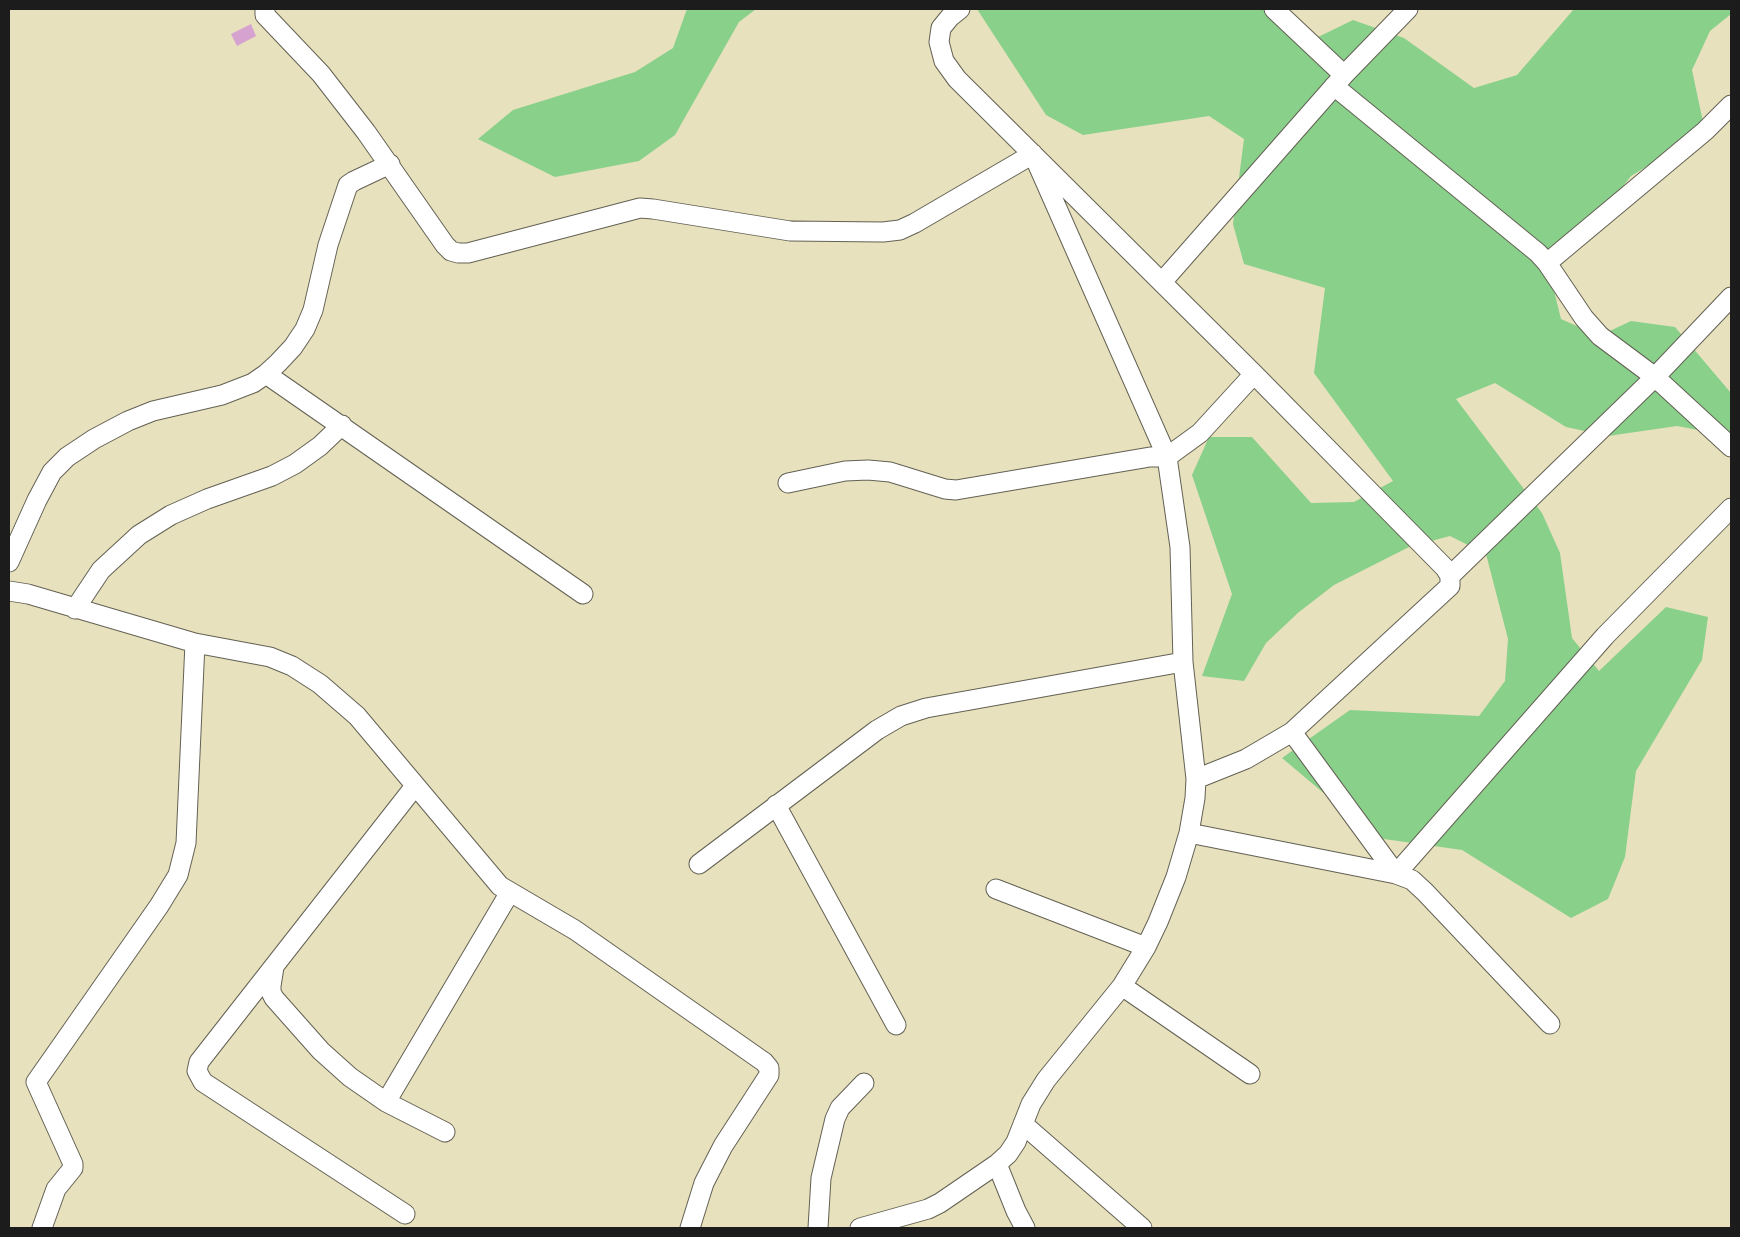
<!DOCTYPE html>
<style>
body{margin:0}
#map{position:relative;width:1740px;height:1237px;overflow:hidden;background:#e8e1bd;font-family:"Playpen Sans",sans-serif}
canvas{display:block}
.frame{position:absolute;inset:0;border:10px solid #1c1c1c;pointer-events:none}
</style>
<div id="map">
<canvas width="1740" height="1237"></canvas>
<div class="frame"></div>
</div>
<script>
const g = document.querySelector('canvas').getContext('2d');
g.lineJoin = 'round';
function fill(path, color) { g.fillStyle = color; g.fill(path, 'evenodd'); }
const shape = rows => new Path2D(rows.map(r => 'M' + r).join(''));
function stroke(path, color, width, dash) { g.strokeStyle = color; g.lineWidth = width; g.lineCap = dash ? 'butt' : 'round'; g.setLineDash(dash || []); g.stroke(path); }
const green = shape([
 [687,9,756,9,739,22,675,135,639,161,555,177,478,139,513,110,635,72,673,48],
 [977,9,1288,9,1314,39,1353,20,1404,38,1474,88,1517,75,1574,9,1731,9,1731,14,1710,31,1692,70,1705,131,1631,176,1551,278,1561,319,1599,336,1631,321,1675,327,1731,393,1731,432,1719,434,1677,426,1608,436,1566,427,1495,383,1456,399,1542,513,1560,553,1572,638,1599,671,1666,607,1708,617,1702,660,1636,771,1625,857,1608,899,1571,918,1462,850,1377,838,1282,758,1350,710,1479,716,1505,681,1508,639,1486,554,1450,536,1409,547,1334,585,1299,612,1266,643,1244,681,1202,676,1232,594,1192,475,1209,437,1252,437,1311,503,1354,502,1393,481,1314,373,1325,288,1244,264,1233,224,1244,139,1209,116,1083,135,1046,115]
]);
const building = shape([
 [251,24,256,36,237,46,231,34]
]);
const street = shape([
 [265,9,265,15,321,74,366,132,445,245,451,251,458,253,468,253,640,208,653,209,790,231,883,232,900,230,915,223,1033,154,1167,457,1180,547,1183,662,1196,779,1195,798,1189,833,1176,877,1158,922,1146,947,1122,986,1046,1080,1031,1104,1016,1142,1008,1154,997,1164,940,1203,928,1209,860,1228],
 [960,9,950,17,941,28,939,42,944,61,957,79,1254,374,1445,568,1450,576,1450,586,1292,732,1246,759,1196,779],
 [1274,9,1344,75],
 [1334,86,1538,253,1547,263,1584,318,1600,336,1655,377,1731,447],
 [1547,263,1705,131,1731,105],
 [1162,282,1344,75,1408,9],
 [266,374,583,594],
 [788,483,845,471,868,470,890,472,945,489,956,490,1150,457,1167,457,1200,433,1254,374],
 [9,562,37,500,52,472,67,457,94,439,128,421,153,411,222,395,253,383,266,374,278,363,293,347,305,329,313,310,328,245,348,185,354,181,390,164],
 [1450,576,1655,377,1731,297],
 [9,591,28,594,195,643,270,657,292,666,320,684,357,716,500,886,575,930,764,1062,769,1068,769,1075,723,1146,704,1183,690,1228],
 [75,609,101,570,139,535,171,515,207,499,272,476,295,464,320,446,342,425],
 [1292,732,1396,874,1605,636,1731,508],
 [776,805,896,1025],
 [1189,833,1396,874,1412,880,1425,892,1550,1024],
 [699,864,877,730,901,716,926,708,1183,662],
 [996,889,1146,947],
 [274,967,271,986,271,992,274,998,321,1051,350,1077,386,1102,445,1132],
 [1122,986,1250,1074],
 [386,1102,510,892],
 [1023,1124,1142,1228],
 [997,1164,1016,1211,1025,1228],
 [405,1214,203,1082,197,1071,199,1062,415,786],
 [42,1228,56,1189,73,1168,73,1164,36,1082,159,906,178,875,186,843,195,643],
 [818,1228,821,1178,835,1119,840,1108,864,1083]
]);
fill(green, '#89d08b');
fill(building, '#d6a3d1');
stroke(street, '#636154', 21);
stroke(street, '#fff', 19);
</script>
